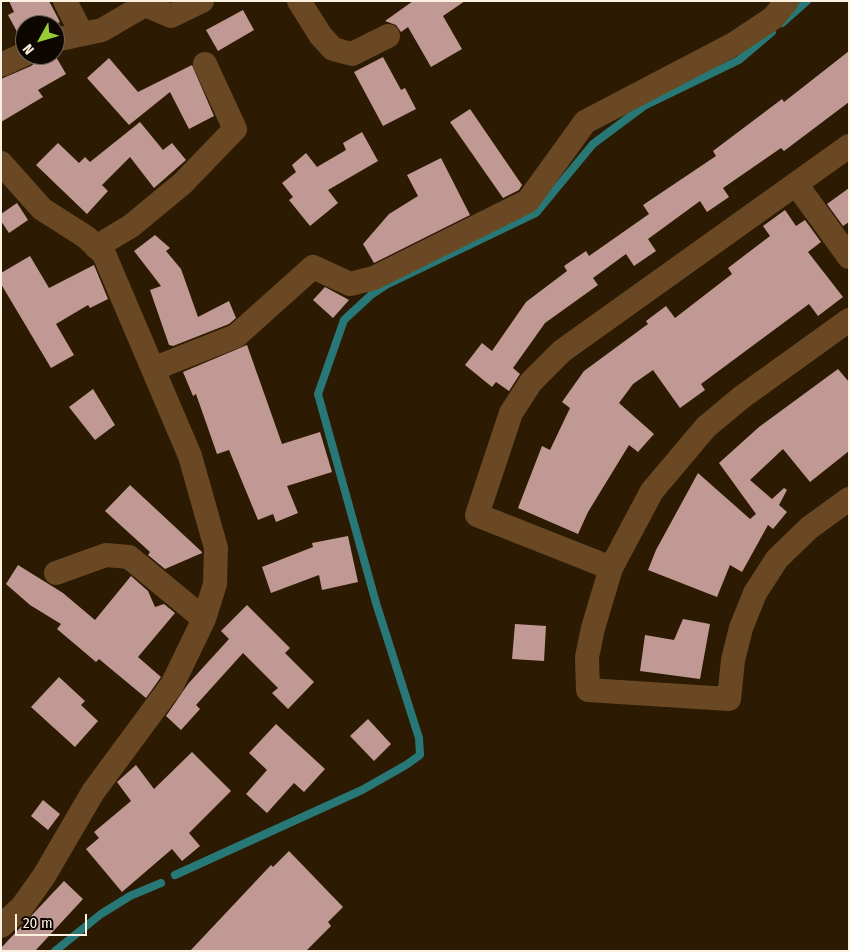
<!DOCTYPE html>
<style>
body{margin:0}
#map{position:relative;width:850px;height:952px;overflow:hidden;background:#2c1b02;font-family:"Fira Sans Condensed",sans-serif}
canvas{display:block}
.frame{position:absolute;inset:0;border:2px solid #fdf1e2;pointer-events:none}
.north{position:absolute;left:15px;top:15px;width:50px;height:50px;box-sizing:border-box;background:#0e0701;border:1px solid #6e655b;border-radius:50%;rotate:231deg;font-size:14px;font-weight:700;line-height:20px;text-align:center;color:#fdf1e2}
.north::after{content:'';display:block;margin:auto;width:18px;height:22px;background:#99cb35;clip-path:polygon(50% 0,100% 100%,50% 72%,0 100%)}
.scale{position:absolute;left:15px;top:914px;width:72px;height:22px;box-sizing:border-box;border:2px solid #fdf1e2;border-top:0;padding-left:6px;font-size:15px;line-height:18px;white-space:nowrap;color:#fdf1e2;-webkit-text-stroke:4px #0e0701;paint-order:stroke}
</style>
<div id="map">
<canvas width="850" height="952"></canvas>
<div class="frame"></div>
<div class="north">N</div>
<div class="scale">20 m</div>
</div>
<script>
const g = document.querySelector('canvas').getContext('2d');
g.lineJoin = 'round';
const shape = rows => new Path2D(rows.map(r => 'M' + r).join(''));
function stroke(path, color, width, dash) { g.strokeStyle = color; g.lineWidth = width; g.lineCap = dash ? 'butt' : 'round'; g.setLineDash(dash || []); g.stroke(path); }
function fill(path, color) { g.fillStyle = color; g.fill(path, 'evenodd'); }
const stream = shape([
 [782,23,807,1],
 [175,875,362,790,406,765,420,755,419,738,376,603,318,394,344,320,371,295,386,285,536,213,593,144,644,106,739,60,772,32],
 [55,951,101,914,130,896,161,883]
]);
const building = shape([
 [9,1,49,1,60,22,53,25,25,25,25,40,22,41,8,15,14,12],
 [413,1,465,1,443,16,462,49,431,67,408,27,401,32,396,25,385,21],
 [243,10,254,30,218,51,206,30],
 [849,51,849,102,784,151,781,148,723,188,729,197,707,212,700,201,648,239,656,251,634,266,626,254,593,278,598,285,545,323,513,368,520,374,509,391,496,382,492,387,465,365,482,343,492,351,526,302,567,271,564,266,586,251,589,256,649,214,643,205,716,156,713,151,782,99,784,102],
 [39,55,55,55,66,74,38,90,43,97,1,122,1,79,31,66,36,62],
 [383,57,401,90,405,88,416,109,383,126,354,72],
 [109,58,138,92,192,65,214,116,189,129,170,92,129,125,87,78],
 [470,109,522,185,519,190,503,198,450,122],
 [140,122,163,150,172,143,186,160,154,188,130,157,102,185,108,191,87,214,36,165,58,143,79,163,85,157,90,162],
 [362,132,378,161,328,190,338,203,310,226,289,200,293,197,282,183,296,172,292,165,306,153,317,167,346,150,343,143],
 [441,158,470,215,374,263,363,244,389,214,418,196,407,175],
 [849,188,849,222,843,226,827,204],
 [17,203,28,220,9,233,1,221,1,214],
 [785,210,796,226,805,220,821,242,808,252,843,297,818,316,809,304,701,384,705,390,680,408,653,370,633,384,619,403,654,434,638,452,629,445,588,512,578,534,518,508,542,446,550,450,570,408,562,402,584,371,648,324,646,321,666,306,675,318,732,274,728,268,770,236,763,226],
 [155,235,170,248,166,251,181,269,198,317,229,301,236,318,229,324,173,346,169,345,150,290,161,286,134,251],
 [30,256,49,288,94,265,108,299,90,308,88,305,56,324,74,355,51,368,1,284,1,273],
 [325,287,349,300,333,318,313,300],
 [247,345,282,444,320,432,332,472,287,486,298,513,276,522,273,514,258,520,229,450,217,454,196,394,193,396,183,372],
 [838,369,849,382,849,451,810,482,783,449,750,480,772,499,784,488,787,490,779,505,787,512,773,529,768,525,742,572,730,565,717,597,648,570,656,550,698,473,750,519,756,514,719,463,759,427],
 [93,389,115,425,95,440,69,407],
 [130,485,202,552,202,553,165,569,148,555,150,552,105,511],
 [348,536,358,582,322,590,319,575,271,593,262,567,313,547,312,543],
 [18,565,63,593,95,620,131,576,148,591,155,607,164,604,175,613,138,657,161,677,146,698,99,659,96,662,57,629,61,624,30,605,6,584],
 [247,605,290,648,285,653,314,682,288,709,272,693,278,688,243,653,196,705,200,709,181,730,166,716,188,684,229,639,221,631],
 [683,619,710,624,700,679,640,671,645,635,674,640],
 [515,624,546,626,544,661,512,659],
 [59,677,85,701,81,705,98,721,75,747,31,707],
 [368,719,391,744,374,761,350,736],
 [276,724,325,769,304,792,294,783,267,813,246,794,267,770,249,753],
 [192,752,231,791,189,833,200,846,182,861,172,849,122,892,86,849,99,838,94,832,131,801,117,782,136,765,154,789],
 [43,800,60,814,48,830,31,816],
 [289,851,343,907,328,922,331,926,306,951,190,951,271,865,273,867],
 [64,881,83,899,35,951,1,951,1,948]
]);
const minor = shape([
 [65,1,82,34],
 [299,1,321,36,333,49,352,54,388,36],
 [145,5,171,16,202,1],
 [55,40,102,30,145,5,143,1],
 [1,65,25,54],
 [1,163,42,209,86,237,104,254,190,456,216,548,215,584,204,619,172,685,93,792,44,876,22,907,1,926],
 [796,184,849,257],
 [96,247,131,226,183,183,235,129,205,64],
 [849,320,742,397,706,427,652,491,611,568,593,628,587,657,588,690,729,699,733,660,741,628,755,593,777,559,809,528,849,499],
 [153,369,236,336,313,267,350,284,374,278,528,201,585,122,734,44,773,18,787,1],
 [611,568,477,515,511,413,531,382,562,351,849,146],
 [56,573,106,555,129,557,204,619]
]);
stroke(stream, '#287878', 8);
fill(building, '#c09994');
stroke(minor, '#694823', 24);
</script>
